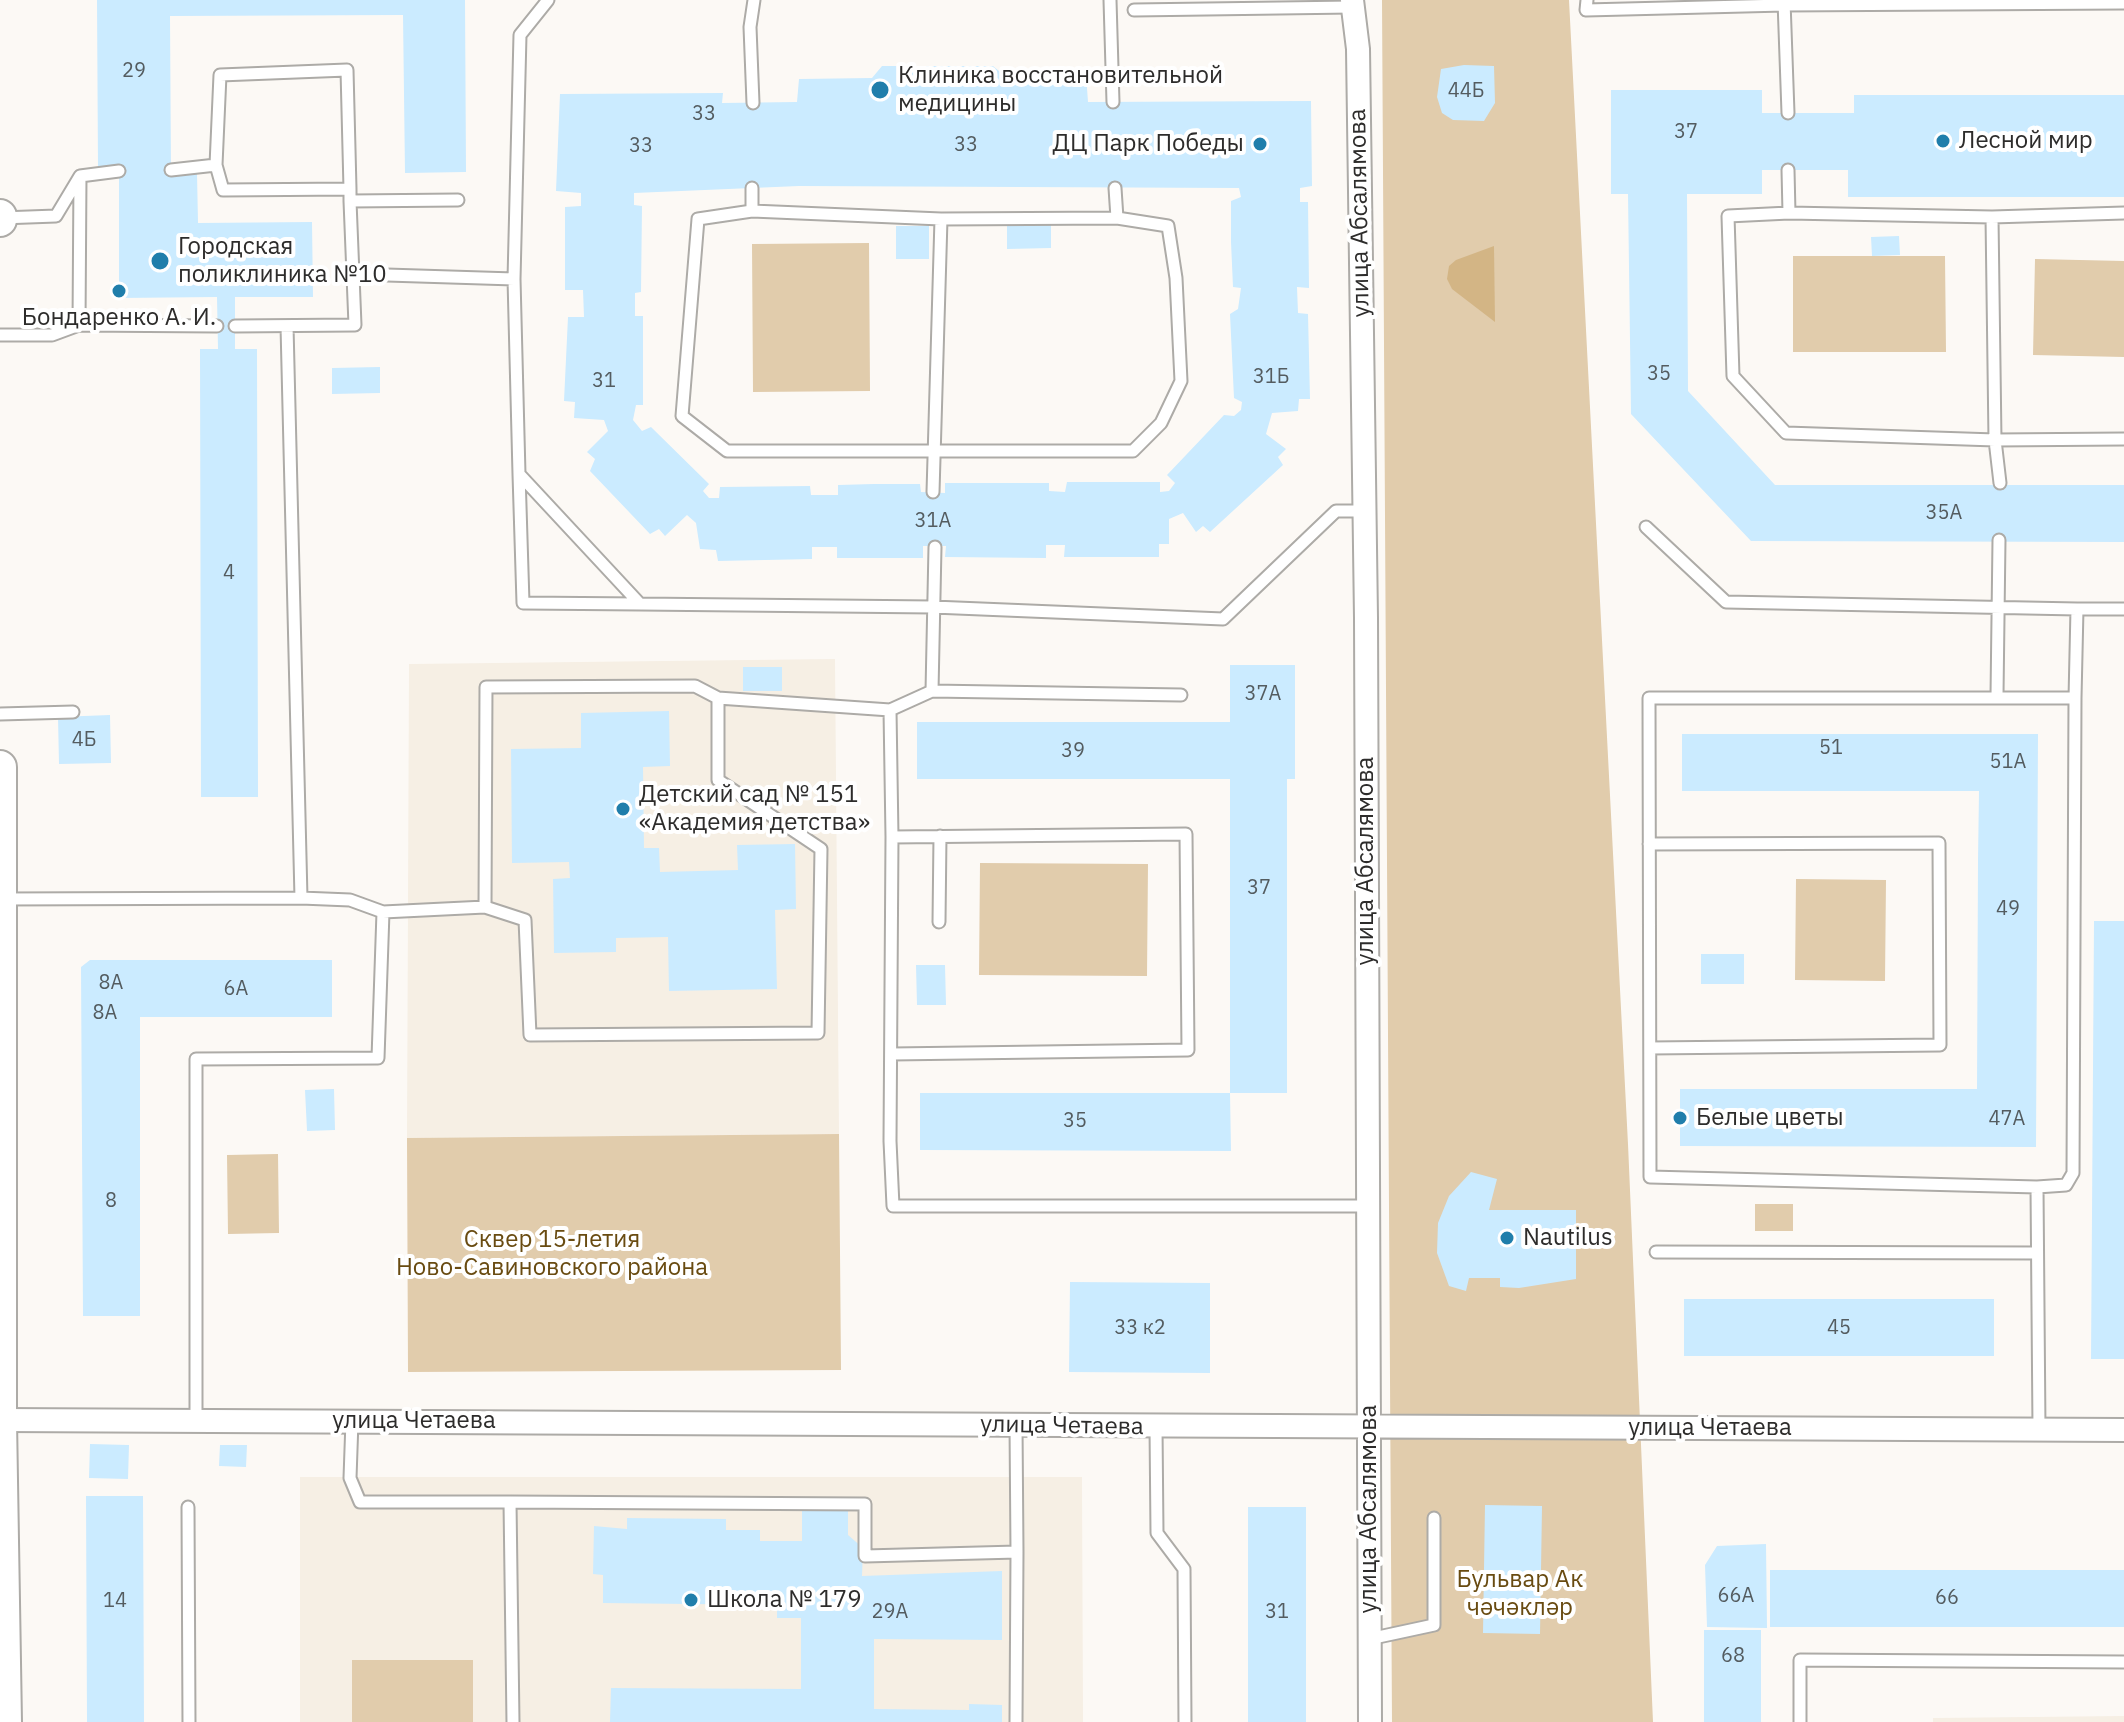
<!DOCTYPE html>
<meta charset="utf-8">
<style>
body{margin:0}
canvas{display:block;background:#fcf9f5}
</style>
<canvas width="2124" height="1722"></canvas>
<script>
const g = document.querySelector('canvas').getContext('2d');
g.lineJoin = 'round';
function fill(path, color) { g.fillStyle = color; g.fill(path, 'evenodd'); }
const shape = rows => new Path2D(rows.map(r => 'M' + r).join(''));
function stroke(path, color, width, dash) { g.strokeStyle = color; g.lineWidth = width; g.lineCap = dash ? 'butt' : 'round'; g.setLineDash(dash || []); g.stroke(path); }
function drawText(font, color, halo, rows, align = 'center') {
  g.font = font + ' "IBM Plex Sans",sans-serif'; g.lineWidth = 8; g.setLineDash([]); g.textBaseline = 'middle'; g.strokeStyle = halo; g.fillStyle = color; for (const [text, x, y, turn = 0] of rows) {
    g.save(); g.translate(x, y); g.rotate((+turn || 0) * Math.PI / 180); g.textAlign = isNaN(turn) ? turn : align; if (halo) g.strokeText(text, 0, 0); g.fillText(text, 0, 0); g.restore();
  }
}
const built = shape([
 [835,659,839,1134,407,1138,409,664],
 [300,1477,1082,1477,1083,1722,300,1722],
 [2124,1716,2124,1722,1933,1722,1933,1718]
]);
const green = shape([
 [1382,0,1569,0,1628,1144,1653,1722,1392,1722],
 [869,243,870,391,753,392,752,244],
 [1945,256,1946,352,1793,352,1793,256],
 [2035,259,2124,261,2124,357,2033,355],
 [980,863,1148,864,1147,976,979,975],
 [1796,879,1886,880,1885,981,1795,980],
 [839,1134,841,1370,408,1372,407,1138],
 [278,1154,279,1233,228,1234,227,1155],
 [1755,1204,1793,1204,1793,1231,1755,1231],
 [352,1660,473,1660,473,1722,352,1722]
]);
const water = shape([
 [1494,246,1495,322,1452,289,1447,279,1449,266,1456,260]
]);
const building = shape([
 [97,0,465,0,466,172,405,173,403,15,170,16,171,174,197,173,198,223,312,222,313,297,235,297,235,349,257,349,258,797,201,797,200,349,218,349,217,297,119,298,119,169,98,169],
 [1464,65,1494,66,1495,103,1484,121,1453,120,1442,113,1437,97,1441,69],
 [882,66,993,66,1005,76,1086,74,1088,102,1311,101,1312,186,1300,188,1300,202,1308,202,1309,288,1297,287,1298,313,1308,314,1310,399,1299,399,1298,411,1272,413,1266,434,1286,449,1278,457,1283,465,1210,532,1203,526,1196,532,1183,513,1169,519,1169,544,1159,544,1159,557,1064,557,1065,545,1046,545,1046,558,945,557,946,546,923,546,923,558,837,558,837,547,812,547,812,559,718,561,716,550,700,549,696,523,687,515,665,536,659,529,650,534,590,471,595,459,587,452,608,431,604,420,574,418,575,402,564,401,568,317,584,317,583,290,565,290,565,207,581,206,581,193,556,191,560,94,723,93,722,103,797,102,799,79,872,78],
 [799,186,1239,188,1241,197,1231,201,1231,242,1233,287,1241,288,1238,309,1230,314,1234,398,1242,402,1241,410,1234,416,1224,415,1167,475,1175,483,1169,491,1160,492,1160,482,1067,482,1065,492,1049,491,1049,483,945,483,945,493,921,492,920,484,874,484,838,485,838,495,811,495,810,486,720,487,719,498,709,498,703,491,709,484,651,427,642,431,633,420,636,405,643,405,643,316,635,316,635,293,641,292,642,206,634,205,634,193],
 [1611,90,1762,90,1762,113,1854,113,1854,95,2124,95,2124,197,1848,197,1848,170,1762,170,1762,194,1687,194,1688,391,1775,485,2124,485,2124,542,1751,541,1631,414,1628,194,1611,194],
 [1051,222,1051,248,1007,249,1007,223],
 [896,226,929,226,929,259,896,259],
 [1899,236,1900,255,1872,256,1871,237],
 [380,367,380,393,332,394,332,368],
 [1230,665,1295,665,1295,779,1287,779,1287,1093,1230,1093,1231,1151,920,1150,920,1093,1230,1093,1230,779,917,779,917,722,1230,722],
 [743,667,782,667,782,691,743,691],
 [669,711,670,766,643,767,644,848,659,848,660,872,738,870,737,845,795,844,796,909,775,910,777,989,669,991,668,937,616,938,616,952,554,953,553,879,570,878,569,862,512,863,511,749,581,748,581,713],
 [110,715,111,763,59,764,58,717],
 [1682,734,2038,734,2036,1147,1680,1146,1680,1089,1977,1089,1978,860,1979,791,1682,791],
 [2094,921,2124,921,2124,1359,2091,1359],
 [1701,954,1744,954,1744,984,1701,984],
 [90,960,332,960,332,1017,140,1017,140,1316,83,1316,81,967],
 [916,965,945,965,946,1005,917,1005],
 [334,1089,335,1130,307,1131,305,1090],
 [1471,1172,1497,1179,1489,1210,1576,1210,1576,1279,1519,1288,1500,1287,1500,1278,1469,1278,1466,1291,1449,1286,1437,1253,1438,1223,1449,1196],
 [1070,1282,1210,1283,1210,1373,1069,1372],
 [1684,1299,1994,1299,1994,1356,1684,1356],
 [90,1444,129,1445,128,1479,89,1478],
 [220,1445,247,1445,246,1467,219,1466],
 [86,1496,143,1496,144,1722,87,1722],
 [1485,1505,1542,1506,1540,1634,1483,1633],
 [1248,1507,1306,1507,1306,1722,1248,1722],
 [802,1508,848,1508,848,1535,863,1548,862,1576,1002,1571,1002,1640,874,1639,874,1709,969,1710,969,1704,1002,1705,1002,1722,610,1722,611,1688,801,1689,801,1618,777,1618,777,1605,603,1603,603,1575,593,1574,594,1526,627,1529,627,1518,726,1519,726,1530,760,1530,760,1541,802,1541],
 [1766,1544,1767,1628,1707,1627,1705,1565,1717,1546],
 [1770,1570,2124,1570,2124,1627,1770,1627],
 [1704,1630,1761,1630,1761,1722,1704,1722]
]);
const lane = shape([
 [548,0,520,35,514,279,519,474,640,604,933,607,1223,619,1336,511,1364,511],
 [1110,0,1113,102],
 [1587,0,1586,10,1784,5,2124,3],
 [1784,1,1788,113],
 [1134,10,1352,7],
 [753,103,750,27,754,0],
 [171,170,216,165],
 [1788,170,1789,213,1728,216,1733,376,1786,433,1995,440,2000,483],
 [80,176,119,171],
 [752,188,752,211],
 [1115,188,1117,218],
 [350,201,458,200],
 [752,211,941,219,1117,218,1168,226,1176,278,1181,381,1161,423,1133,451,727,451,682,416,698,219,752,211],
 [1789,213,1992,217,1995,440,2124,439],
 [1992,217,2124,213],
 [1,218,56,216,80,176,79,325],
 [355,274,514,279],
 [235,326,355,325,350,201,350,189,223,190,216,165,220,75,347,70,350,189],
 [287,326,301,898],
 [0,335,52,335,79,325,217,326],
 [519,474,523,603,640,604],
 [933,492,941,219],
 [1646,527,1726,602,2077,609],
 [932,691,1181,695],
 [1997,695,1999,540],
 [718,698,718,780,821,849,818,1033,530,1035,525,920,485,907,486,687,695,686,718,698,890,710],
 [2075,698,2077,609,2124,609],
 [0,714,73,712],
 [892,837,890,710,932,691,935,547],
 [1649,844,1939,843,1940,1045,1650,1048],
 [2,899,301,898,350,900,383,912,378,1058,196,1059,196,1420],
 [383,912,485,907],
 [939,922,940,836],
 [892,1054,1188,1050,1186,834,892,837,890,1141,893,1206,1368,1206],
 [2037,1187,2066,1185,2073,1173,2075,698,1649,698,1650,1177,2037,1187,2039,1429],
 [1656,1252,2037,1253],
 [352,1421,350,1478,360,1502,510,1502,513,1722],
 [1156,1427,1157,1533,1184,1569,1185,1722],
 [510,1502,865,1504,865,1556,1017,1552,1016,1425],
 [188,1507,189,1722],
 [1369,1639,1434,1625,1434,1518],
 [1016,1722,1017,1552],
 [1800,1722,1800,1660,2124,1662]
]);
const street = shape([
 [1352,0,1358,49,1366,618,1370,1722],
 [0,1420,2124,1430]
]);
const secondary = shape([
 [0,216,0,220],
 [0,767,0,1420,5,1722]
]);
const markers = [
 [880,90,10,"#207eab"],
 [1943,141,8,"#207eab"],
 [1260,144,8,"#207eab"],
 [160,261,10,"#207eab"],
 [119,291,8,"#207eab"],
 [623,809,8,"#207eab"],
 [1680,1118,8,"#207eab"],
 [1507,1238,8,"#207eab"],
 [691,1600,8,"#207eab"]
];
const numberNames = [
 ["29",134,71],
 ["44Б",1466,91],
 ["33",704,114],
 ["37",1686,132],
 ["33",966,145],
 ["33",641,146],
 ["35",1659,374],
 ["31Б",1271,377],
 ["31",604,381],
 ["35А",1944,513],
 ["31А",933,521],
 ["4",229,573],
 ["37А",1263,694],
 ["4Б",84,740],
 ["51",1831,748],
 ["39",1073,751],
 ["51А",2008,762],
 ["37",1259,888],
 ["49",2008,909],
 ["8А",111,983],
 ["6А",236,989],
 ["8А",105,1013],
 ["47А",2007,1119],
 ["35",1075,1121],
 ["8",111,1201],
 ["33 к2",1140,1328],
 ["45",1839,1328],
 ["66А",1736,1596],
 ["66",1947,1598],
 ["14",115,1601],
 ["29А",890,1612],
 ["31",1277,1612],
 ["68",1733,1656]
];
const poiNames = [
 ["Клиника восстановительной",898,76],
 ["медицины",898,104],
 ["Лесной мир",1959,141],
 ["ДЦ Парк Победы",1244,144,"right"],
 ["Городская",178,247],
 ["поликлиника №10",178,275],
 ["Бондаренко А. И.",119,318,"center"],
 ["Детский сад № 151",639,795],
 ["«Академия детства»",639,823],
 ["Белые цветы",1696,1118],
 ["Nautilus",1523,1238],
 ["Школа № 179",707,1600]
];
const streetNames = [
 ["улица Абсалямова",1360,213,-91],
 ["улица Абсалямова",1366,861,-90],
 ["улица Четаева",414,1421],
 ["улица Четаева",1062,1426,1],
 ["улица Четаева",1710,1428],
 ["улица Абсалямова",1369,1509,-90]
];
const parkNames = [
 ["Сквер 15-летия",552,1240],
 ["Ново-Савиновского района",552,1268],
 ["Бульвар Ак",1520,1580],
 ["чәчәкләр",1520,1608]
];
fill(built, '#f6efe4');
fill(green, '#e1ccac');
fill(water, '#d3b585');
fill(building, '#cbebff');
stroke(lane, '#adaba7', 15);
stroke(street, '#adaba7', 26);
stroke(secondary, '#adaba7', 36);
stroke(lane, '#fff', 11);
stroke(street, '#fff', 22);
stroke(secondary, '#fff', 32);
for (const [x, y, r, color] of markers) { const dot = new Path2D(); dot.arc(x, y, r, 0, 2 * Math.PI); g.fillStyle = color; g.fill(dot); stroke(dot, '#fff', 3); }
drawText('20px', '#545c60', null, numberNames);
drawText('24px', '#2d2c2b', '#fff', poiNames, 'left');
drawText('24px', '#2d2c2b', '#fff', streetNames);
drawText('24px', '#694b11', '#fff', parkNames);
</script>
